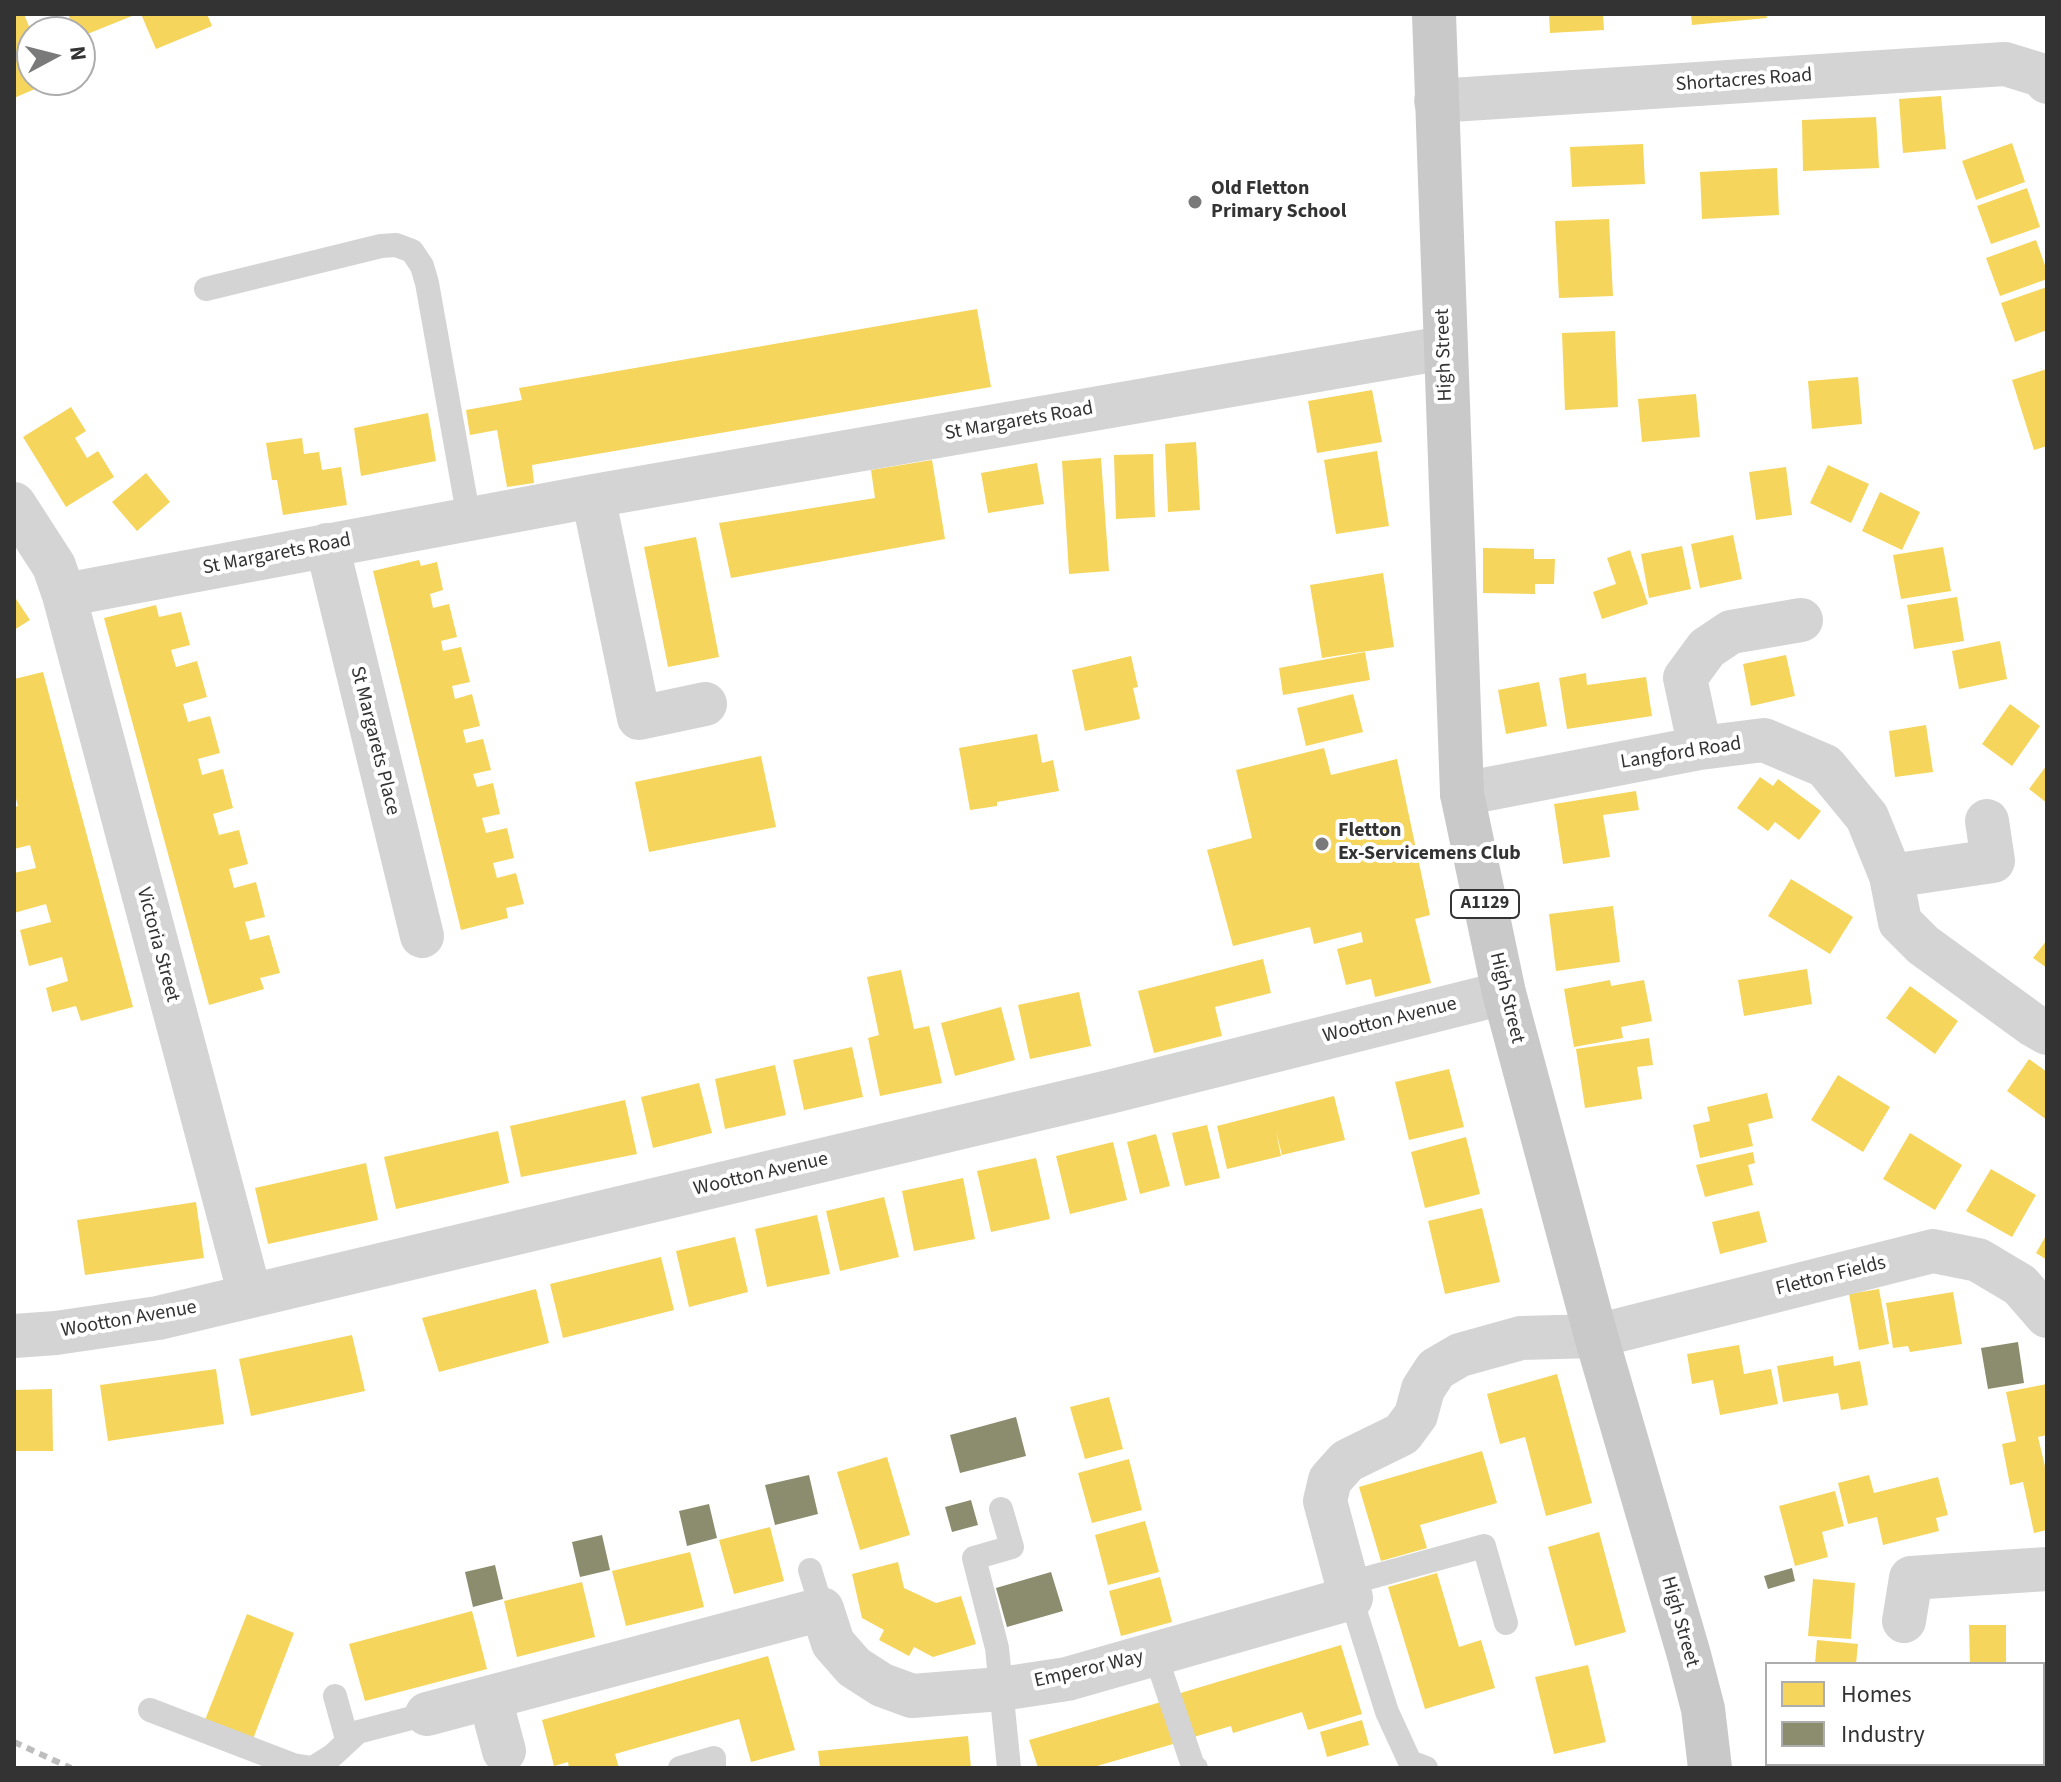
<!DOCTYPE html>
<style>
body{margin:0}
#map{position:relative;width:2061px;height:1782px;overflow:hidden;background:#fff;font-family:"Source Sans 3",sans-serif}
canvas{display:block}
.frame{position:absolute;inset:0;border:16px solid #333;pointer-events:none}
.legend{position:absolute;left:1765px;top:1662px;width:280px;height:104px;box-sizing:border-box;background:#fff;border:2px solid #adadad;margin:0;padding:10px 14px;list-style:none;font-size:24px;color:#333}
.legend li{display:flex;align-items:center;gap:16px;height:40px}
.legend b{width:40px;border:2px solid #adadad}
.north{position:absolute;left:16px;top:16px;width:80px;height:80px;box-sizing:border-box;background:#fff;border:2px solid #adadad;border-radius:50%;rotate:83deg;font-size:22px;font-weight:700;line-height:32px;text-align:center;color:#333}
.north::after{content:'';display:block;margin:auto;width:28px;height:36px;background:#7a7a7a;clip-path:polygon(50% 0,100% 100%,50% 72%,0 100%)}
</style>
<div id="map">
<canvas width="2061" height="1782"></canvas>
<div class="frame"></div>
<ul class="legend">
<li><b style="height:22px;background:#f6d55c"></b>Homes</li>
<li><b style="height:22px;background:#8c8c6e"></b>Industry</li>
</ul>
<div class="north">N</div>
</div>
<script>
const g = document.querySelector('canvas').getContext('2d');
g.lineJoin = 'round';
function fill(path, color) { g.fillStyle = color; g.fill(path, 'evenodd'); }
const shape = rows => new Path2D(rows.map(r => 'M' + r).join(''));
function stroke(path, color, width, dash) { g.strokeStyle = color; g.lineWidth = width; g.lineCap = dash ? 'butt' : 'round'; g.setLineDash(dash || []); g.stroke(path); }
function drawText(font, color, halo, rows, align = 'center') {
  g.font = font + ' "Source Sans 3",sans-serif'; g.lineWidth = 8; g.setLineDash([]); g.textBaseline = 'middle'; g.strokeStyle = halo; g.fillStyle = color; for (const [text, x, y, turn = 0] of rows) {
    g.save(); g.translate(x, y); g.rotate((+turn || 0) * Math.PI / 180); g.textAlign = isNaN(turn) ? turn : align; if (halo) g.strokeText(text, 0, 0); g.fillText(text, 0, 0); g.restore();
  }
}
const homes = shape([
 [14,14,24,14,32,34,30,77,35,89,14,98],
 [68,14,137,14,80,37,80,32,75,32],
 [141,14,207,14,212,26,156,49],
 [1549,14,1603,14,1604,30,1550,33],
 [1691,14,1766,14,1767,18,1692,25],
 [1941,96,1946,149,1903,153,1899,99],
 [1876,117,1879,168,1803,171,1802,120],
 [2012,143,2025,182,1976,200,1962,161],
 [1643,144,1645,184,1572,187,1570,147],
 [1777,168,1779,215,1702,219,1700,172],
 [2027,188,2040,227,1991,244,1977,206],
 [1609,219,1613,296,1559,298,1555,221],
 [2036,240,2047,271,2047,279,2000,296,1986,258],
 [2047,287,2047,330,2015,342,2001,303],
 [977,309,991,387,532,465,534,483,507,487,497,430,470,435,466,410,522,400,519,388],
 [1615,331,1618,407,1565,410,1562,333],
 [2047,369,2047,446,2034,450,2012,380],
 [1858,377,1862,424,1812,429,1808,381],
 [1372,390,1382,442,1317,453,1308,401],
 [1696,394,1700,437,1642,442,1638,399],
 [71,407,86,431,75,438,87,458,98,451,114,477,66,507,23,437],
 [428,413,436,461,361,476,354,428],
 [302,438,304,454,319,452,322,470,341,467,347,505,283,515,277,480,272,480,266,443],
 [1196,442,1200,510,1168,512,1165,444],
 [1377,451,1389,526,1336,534,1324,460],
 [1153,454,1155,517,1116,519,1114,455],
 [1101,458,1109,571,1069,574,1062,461],
 [932,460,945,539,731,578,719,523,875,498,871,470],
 [1037,463,1044,504,988,513,981,473],
 [1828,465,1869,484,1851,523,1810,503],
 [1786,467,1792,515,1756,520,1749,472],
 [146,473,170,502,137,531,112,502],
 [1880,492,1920,512,1902,550,1862,531],
 [1733,535,1742,579,1700,588,1691,544],
 [696,537,719,657,668,667,644,547],
 [1682,546,1691,589,1649,598,1641,554],
 [1943,547,1951,591,1901,599,1893,555],
 [1483,548,1534,549,1534,559,1555,559,1554,584,1535,584,1535,594,1483,593],
 [1630,550,1648,604,1602,619,1593,592,1616,584,1607,558],
 [419,560,421,566,437,562,443,590,430,594,433,608,449,604,457,637,441,641,443,651,461,647,470,682,452,686,455,699,472,694,480,726,463,730,466,743,483,739,491,770,473,774,477,787,493,783,500,814,482,818,486,833,507,828,514,858,493,863,497,878,516,873,524,904,506,908,508,918,461,930,373,571],
 [1383,573,1394,647,1322,658,1310,585],
 [14,596,30,620,14,630],
 [1957,597,1964,641,1914,649,1907,605],
 [156,605,159,617,181,612,190,645,171,650,176,667,197,661,207,697,183,704,188,722,210,716,220,753,198,759,202,775,223,769,233,808,213,814,219,835,239,830,248,864,229,869,234,888,256,882,265,917,245,922,250,940,269,935,280,973,260,978,264,989,209,1005,104,618],
 [2000,641,2007,679,1959,689,1952,651],
 [1365,652,1370,680,1283,695,1279,668],
 [1786,655,1795,696,1751,706,1743,664],
 [1131,656,1138,687,1133,688,1140,719,1085,731,1072,670],
 [43,672,133,1007,81,1021,76,1006,52,1012,46,988,68,981,62,957,29,966,20,930,51,922,46,904,14,913,14,873,36,868,30,845,14,849,14,807,18,806,14,792,14,679],
 [1586,673,1587,685,1646,677,1652,716,1567,729,1559,678],
 [1539,682,1547,726,1506,734,1498,690],
 [1353,694,1363,732,1306,746,1297,708],
 [2010,704,2040,726,2012,766,1982,744],
 [1926,725,1933,772,1895,777,1889,731],
 [1037,734,1042,763,1053,760,1059,791,997,802,997,806,970,810,959,748],
 [1324,748,1331,775,1397,759,1430,915,1415,919,1431,983,1375,997,1371,979,1346,985,1337,949,1363,942,1361,932,1314,944,1310,927,1233,946,1207,850,1252,838,1236,770],
 [761,756,776,827,649,852,635,782],
 [2047,765,2047,803,2029,789],
 [1760,777,1773,786,1778,779,1821,811,1799,840,1775,822,1768,831,1737,808],
 [1636,791,1639,810,1603,815,1610,857,1563,864,1554,804],
 [1791,879,1853,917,1830,954,1768,916],
 [1613,906,1620,962,1556,971,1549,914],
 [2047,940,2047,968,2033,958],
 [1263,959,1271,993,1215,1007,1222,1036,1154,1053,1138,991],
 [1807,969,1812,1004,1744,1016,1738,980],
 [901,970,914,1029,929,1026,942,1083,880,1096,868,1038,879,1035,867,977],
 [1610,980,1611,986,1644,980,1652,1021,1621,1027,1623,1038,1574,1047,1564,989],
 [1910,986,1958,1021,1935,1054,1886,1018],
 [1079,992,1091,1046,1030,1059,1018,1005],
 [1001,1007,1015,1060,955,1076,941,1023],
 [1649,1038,1653,1065,1637,1067,1642,1099,1585,1108,1576,1049],
 [852,1047,863,1097,804,1110,793,1060],
 [2029,1059,2047,1072,2047,1120,2007,1091],
 [775,1065,786,1115,725,1129,715,1079],
 [1449,1069,1464,1127,1409,1140,1395,1082],
 [1838,1075,1890,1107,1863,1152,1811,1120],
 [699,1083,712,1133,653,1148,641,1097],
 [1767,1093,1773,1118,1748,1124,1753,1146,1700,1158,1693,1125,1710,1121,1707,1107],
 [1334,1096,1345,1140,1282,1155,1276,1131,1281,1156,1227,1169,1217,1126],
 [625,1100,637,1154,521,1177,510,1126],
 [1207,1125,1220,1178,1185,1186,1172,1133],
 [498,1131,509,1183,396,1209,384,1157],
 [1910,1133,1962,1165,1935,1210,1883,1179],
 [1156,1134,1170,1186,1140,1194,1127,1142],
 [1466,1137,1480,1194,1425,1208,1411,1152],
 [1113,1142,1127,1200,1070,1214,1056,1156],
 [1753,1152,1755,1163,1748,1165,1753,1185,1705,1197,1696,1165],
 [1036,1158,1050,1219,991,1232,977,1171],
 [366,1163,378,1220,268,1244,255,1188],
 [1991,1169,2036,1195,2012,1237,1966,1211],
 [963,1178,975,1239,914,1251,902,1191],
 [884,1197,899,1257,840,1271,826,1211],
 [196,1202,204,1258,85,1275,77,1220],
 [1482,1208,1500,1282,1445,1294,1428,1221],
 [1759,1211,1767,1242,1720,1254,1712,1222],
 [817,1215,830,1274,767,1287,755,1229],
 [2047,1234,2047,1260,2036,1253],
 [735,1237,748,1292,689,1307,676,1251],
 [661,1257,674,1310,563,1338,550,1284],
 [536,1289,549,1343,439,1372,422,1318],
 [1879,1289,1889,1344,1859,1350,1849,1294],
 [1953,1292,1962,1344,1910,1352,1908,1346,1893,1348,1886,1303],
 [352,1335,365,1391,251,1416,239,1359],
 [1739,1345,1744,1374,1771,1369,1778,1404,1720,1415,1713,1380,1692,1384,1687,1354],
 [1833,1356,1834,1366,1860,1361,1868,1405,1841,1410,1838,1393,1783,1402,1777,1366],
 [216,1369,224,1424,108,1441,100,1385],
 [1557,1374,1592,1503,1546,1516,1525,1437,1500,1444,1487,1394],
 [2047,1384,2047,1435,2038,1437,2047,1475,2047,1530,2034,1533,2023,1482,2010,1485,2002,1444,2016,1441,2006,1392],
 [52,1389,53,1451,14,1451,14,1390],
 [1109,1397,1123,1449,1085,1459,1070,1407],
 [1482,1451,1497,1503,1420,1525,1427,1548,1381,1561,1359,1487],
 [887,1457,910,1535,860,1550,837,1472],
 [1129,1459,1142,1510,1092,1523,1078,1473],
 [1869,1475,1874,1493,1938,1477,1948,1515,1936,1518,1939,1531,1883,1545,1877,1517,1848,1524,1838,1483],
 [1835,1491,1844,1526,1822,1532,1828,1557,1795,1566,1779,1506],
 [1145,1521,1159,1572,1108,1585,1095,1535],
 [770,1527,784,1581,734,1594,719,1540],
 [1599,1532,1626,1632,1575,1646,1548,1547],
 [690,1552,704,1607,626,1626,612,1571],
 [898,1562,904,1588,936,1603,961,1596,976,1644,933,1657,914,1647,909,1656,879,1640,884,1630,862,1618,852,1574],
 [1437,1573,1459,1647,1481,1640,1495,1688,1425,1709,1388,1587],
 [1160,1577,1172,1622,1121,1636,1109,1591],
 [1813,1579,1855,1583,1851,1639,1808,1636],
 [582,1582,595,1637,517,1657,504,1601],
 [472,1611,487,1669,365,1701,349,1644],
 [247,1614,294,1633,253,1739,205,1720],
 [1969,1625,2006,1625,2006,1664,1970,1664],
 [1817,1640,1858,1644,1856,1664,1815,1664],
 [1341,1645,1362,1714,1308,1730,1302,1712,1233,1733,1231,1726,1187,1739,1174,1695],
 [768,1656,795,1750,751,1762,739,1719,615,1754,619,1768,569,1768,568,1762,554,1766,542,1720],
 [1588,1665,1606,1742,1554,1754,1535,1677],
 [1168,1700,1180,1742,1090,1768,1038,1768,1029,1740],
 [1362,1720,1369,1745,1327,1757,1320,1732],
 [968,1736,971,1768,820,1768,818,1751]
]);
const industry = shape([
 [2018,1342,2024,1383,1988,1389,1981,1348],
 [1016,1417,1026,1456,960,1473,950,1435],
 [809,1475,818,1514,775,1525,765,1485],
 [971,1500,978,1525,952,1532,945,1507],
 [709,1504,717,1538,687,1546,679,1511],
 [602,1535,610,1570,580,1577,572,1542],
 [495,1565,503,1599,473,1607,465,1572],
 [1792,1568,1795,1581,1768,1589,1764,1576],
 [1051,1572,1063,1611,1007,1627,996,1588]
]);
const service = shape([
 [206,289,381,246,396,245,412,251,422,266,427,283,469,519],
 [1001,1509,1012,1547,974,1558,997,1648,1009,1768],
 [810,1570,822,1609],
 [1346,1584,1484,1546,1506,1623],
 [1351,1598,1387,1712,1410,1762,1426,1768],
 [1155,1654,1193,1766,1196,1768],
 [335,1696,347,1739],
 [150,1710,293,1765,312,1768],
 [313,1768,332,1756,358,1732,427,1714],
 [680,1768,714,1758,714,1768]
]);
const minor = shape([
 [1436,101,2005,64,2041,75,2047,82],
 [593,496,639,718,705,704],
 [14,504,54,566,64,595,250,1295],
 [327,545,422,936],
 [64,595,593,496,1444,348],
 [1700,748,1685,678,1707,648,1731,632,1801,620],
 [1462,794,1700,748,1764,740,1825,766,1867,817,1891,876,1900,922,1923,945,2033,1025,2047,1033],
 [1891,876,1993,861,1987,821],
 [14,1336,56,1333,158,1318,1109,1092,1504,993],
 [1904,1621,1911,1578,2047,1569],
 [490,1698,504,1751],
 [427,1714,822,1609,833,1643,854,1667,882,1685,912,1696,1001,1689,1067,1679,1351,1598,1325,1501,1330,1480,1347,1461,1402,1434,1416,1415,1423,1389,1436,1369,1460,1355,1521,1338,1596,1336,1933,1251,1978,1260,2020,1285,2047,1316]
]);
const primary = shape([
 [1434,14,1462,794,1504,993,1596,1336,1689,1655,1703,1709,1710,1768]
]);
const rail = shape([
 [14,1742,71,1768]
]);
const markers = [
 [1195,202,8,"#7a7a7a"],
 [1322,844,8,"#7a7a7a"]
];
const shields = [
 [1485,904,68]
];
const shieldNames = [
 ["A1129",1485,904]
];
const streetNames = [
 ["Shortacres Road",1744,81,-4],
 ["High Street",1445,355,-92],
 ["St Margarets Road",1019,422,-10],
 ["St Margarets Road",277,555,-11],
 ["St Margarets Place",374,741,76],
 ["Langford Road",1681,754,-9],
 ["Victoria Street",157,945,75],
 ["High Street",1506,998,76],
 ["Wootton Avenue",1390,1021,-14],
 ["Wootton Avenue",761,1175,-13],
 ["Fletton Fields",1831,1277,-14],
 ["Wootton Avenue",129,1320,-10],
 ["High Street",1679,1622,74],
 ["Emperor Way",1089,1670,-13]
];
const poiNames = [
 ["Old Fletton",1211,190],
 ["Primary School",1211,213],
 ["Fletton",1338,832],
 ["Ex-Servicemens Club",1338,855]
];
fill(homes, '#f6d55c');
fill(industry, '#8c8c6e');
stroke(service, '#d4d4d4', 24);
stroke(minor, '#d4d4d4', 44);
stroke(primary, '#c9c9c9', 44);
stroke(rail, '#bdbdbd', 6, [8, 6]);
for (const [x, y, r, color] of markers) { const dot = new Path2D(); dot.arc(x, y, r, 0, 2 * Math.PI); g.fillStyle = color; g.fill(dot); stroke(dot, '#fff', 3); }
for (const [x, y, w] of shields) { const box = new Path2D(); box.roundRect(x - w / 2, y - 14, w, 28, 6); g.fillStyle = '#fff'; g.fill(box); stroke(box, '#333', 2); }
drawText('bold 18px', '#333', null, shieldNames);
drawText('20px', '#333', '#fff', streetNames);
drawText('bold 20px', '#333', '#fff', poiNames, 'left');
</script>
